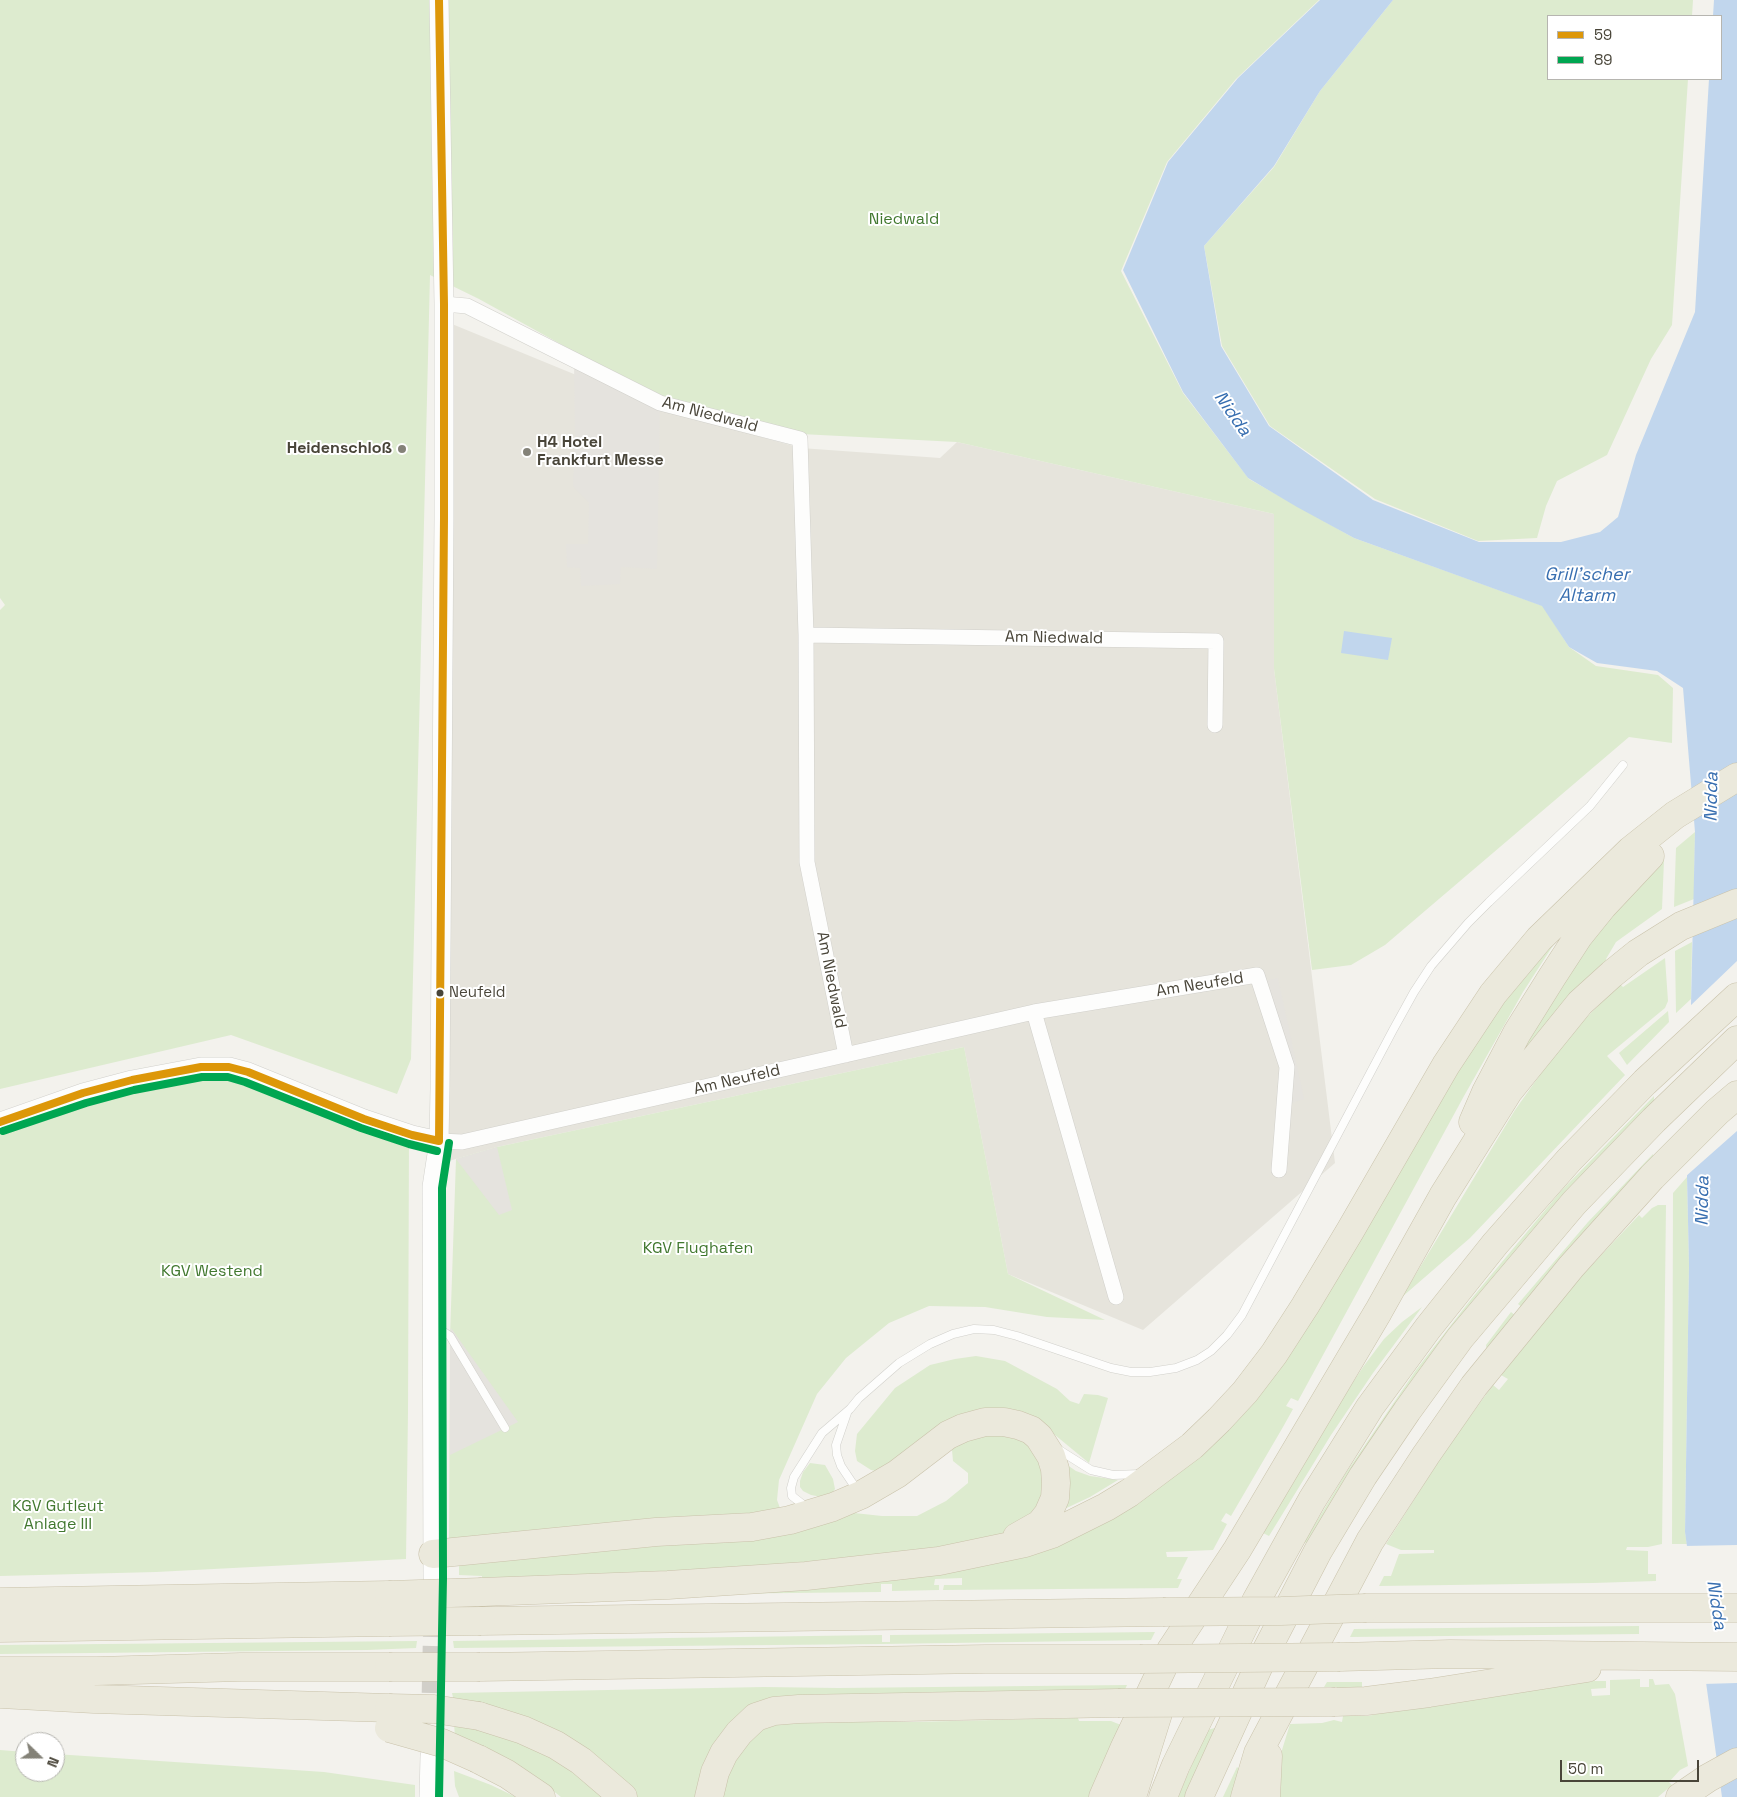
<!DOCTYPE html>
<meta charset="utf-8">
<style>
body{margin:0}
#map{position:relative;width:1737px;height:1797px;overflow:hidden;background:#f3f2ed;font-family:"Space Grotesk",sans-serif}
canvas{display:block}
.legend{position:absolute;left:1547px;top:15px;width:175px;height:65px;box-sizing:border-box;background:#fff;border:1px solid #b6b5b0;margin:0;padding:6px 9px;list-style:none;font-size:15px;color:#494539}
.legend li{display:flex;align-items:center;gap:10px;height:25px}
.legend b{width:25px;border:1px solid #b6b5b0}
.north{position:absolute;left:15px;top:1732px;width:50px;height:50px;box-sizing:border-box;background:#fff;border:1px solid #b6b5b0;border-radius:50%;rotate:112deg;font-size:14px;font-weight:700;line-height:20px;text-align:center;color:#494539}
.north::after{content:'';display:block;margin:auto;width:18px;height:22px;background:#848278;clip-path:polygon(50% 0,100% 100%,50% 72%,0 100%)}
.scale{position:absolute;left:1560px;top:1760px;width:139px;height:22px;box-sizing:border-box;border:2px solid #494539;border-top:0;padding-left:6px;font-size:15px;line-height:18px;white-space:nowrap;color:#494539;-webkit-text-stroke:4px #fff;paint-order:stroke}
</style>
<div id="map">
<canvas width="1737" height="1797"></canvas>
<ul class="legend">
<li><b style="height:6px;background:#dd9709"></b>59</li>
<li><b style="height:6px;background:#00a651"></b>89</li>
</ul>
<div class="north">N</div>
<div class="scale">50 m</div>
</div>
<script>
const g = document.querySelector('canvas').getContext('2d');
g.lineJoin = 'round';
function fill(path, color) { g.fillStyle = color; g.fill(path, 'evenodd'); }
const shape = rows => new Path2D(rows.map(r => 'M' + r).join(''));
function stroke(path, color, width, dash) { g.strokeStyle = color; g.lineWidth = width; g.lineCap = dash ? 'butt' : 'round'; g.setLineDash(dash || []); g.stroke(path); }
function drawText(font, color, halo, rows, align = 'center') {
  g.font = font + ' "Space Grotesk",sans-serif'; g.lineWidth = 4; g.setLineDash([]); g.textBaseline = 'middle'; g.strokeStyle = halo; g.fillStyle = color; for (const [text, x, y, turn = 0] of rows) {
    g.save(); g.translate(x, y); g.rotate((+turn || 0) * Math.PI / 180); g.textAlign = isNaN(turn) ? turn : align; if (halo) g.strokeText(text, 0, 0); g.fillText(text, 0, 0); g.restore();
  }
}
const residential = shape([
 [452,324,659,409,801,448,940,458,957,442,1274,514,1274,669,1335,1163,1143,1330,1008,1274,964,1047,497,1147,442,1163]
]);
const green = shape([
 [0,0,1319,0,1236,79,1167,162,1121,271,1183,393,1249,479,1354,538,1543,606,1569,647,1596,666,1658,675,1673,688,1672,743,1629,737,1385,945,1351,965,1312,970,1274,669,1274,514,957,442,801,434,660,399,479,299,430,275,411,1059,397,1094,231,1035,0,1089,0,610,5,605,0,598],
 [1393,0,1693,0,1692,16,1548,16,1548,79,1688,79,1672,325,1651,359,1607,455,1557,481,1546,506,1537,538,1478,541,1375,499,1270,426,1222,346,1204,246,1274,167,1320,91],
 [1695,832,1694,899,1674,907,1676,848],
 [1664,860,1662,909,1616,942,1606,959,1608,962,1498,1087,1535,1013,1628,890],
 [1692,942,1691,999,1676,1013,1675,951],
 [1554,944,1523,992,1464,1096,1298,1401,1291,1398,1286,1406,1293,1409,1283,1427,1231,1516,1226,1513,1221,1521,1227,1524,1213,1550,1166,1552,1167,1557,1188,1557,1177,1579,1182,1579,1178,1588,943,1590,944,1585,962,1585,962,1578,935,1579,934,1585,939,1585,939,1590,892,1591,892,1584,881,1584,881,1592,702,1594,961,1568,1203,1446,1486,1015],
 [1665,958,1668,1001,1665,1008,1607,1056,1625,1075,1470,1238,1402,1297,1515,1110,1542,1072,1575,1029,1620,984,1623,987],
 [1668,1011,1669,1022,1627,1065,1619,1053],
 [964,1047,1008,1274,1105,1320,1047,1317,985,1307,929,1306,889,1323,846,1358,817,1394,779,1480,777,1500,780,1508,785,1511,449,1541,450,1336,456,1159,497,1147],
 [217,1065,409,1135,408,1412,406,1559,156,1572,0,1576,0,1132,140,1069],
 [1654,1096,1654,1105,1314,1538,1303,1544,1346,1473,1416,1370,1472,1298,1561,1191],
 [1653,1154,1653,1162,1523,1308,1518,1304,1588,1222],
 [1687,1177,1689,1265,1685,1532,1687,1544,1672,1544,1673,1193],
 [1658,1205,1666,1205,1662,1544,1648,1547,1627,1547,1626,1550,1648,1551,1648,1574,1656,1574,1656,1581,1593,1583,1379,1586,1384,1576,1391,1576,1399,1554,1434,1553,1434,1550,1401,1550,1386,1544,1447,1448,1493,1385,1499,1390,1508,1379,1501,1375,1576,1282,1639,1215,1642,1218,1652,1208],
 [1422,1307,1373,1373,1331,1435,1269,1536,1263,1533,1327,1422,1363,1367,1384,1339,1402,1322],
 [1511,1312,1516,1316,1487,1352,1486,1345],
 [976,1356,1005,1361,1057,1389,1070,1401,1079,1404,1084,1394,1098,1395,1108,1398,1089,1463,1038,1421,1023,1412,882,1472,871,1470,857,1461,855,1451,857,1434,895,1388,930,1365,955,1359],
 [977,1432,1013,1436,1030,1445,1037,1450,1046,1478,1038,1510,1017,1528,1003,1534,930,1549,800,1563,635,1574,482,1581,482,1576,459,1575,459,1559,845,1512,882,1516,917,1516,946,1501,968,1483,968,1473,953,1461,952,1450,957,1442],
 [1060,1460,1076,1471,1090,1476,1118,1480,1090,1497,1058,1512],
 [810,1463,825,1465,833,1479,835,1489,831,1495,822,1497,811,1495,803,1491,800,1487,800,1481,803,1472],
 [1639,1626,1639,1634,1350,1637,1354,1629],
 [1155,1632,1151,1640,882,1644,454,1648,453,1641,882,1635,882,1642,890,1642,890,1635],
 [417,1641,416,1648,367,1650,0,1654,0,1645],
 [1640,1679,1640,1687,1649,1687,1649,1679,1653,1679,1655,1685,1669,1684,1675,1694,1688,1766,1680,1770,1669,1782,1672,1785,1658,1797,1276,1797,1278,1763,1290,1724,1322,1723,1334,1720,1342,1722,1343,1716,1368,1716,1482,1692,1579,1681,1606,1681,1606,1688,1591,1689,1592,1696,1610,1695,1610,1680],
 [1327,1682,1362,1682,1362,1692,1336,1691,1337,1687,1324,1687],
 [1127,1685,1123,1694,778,1700,699,1797,635,1797,454,1702,452,1693,764,1687,838,1688],
 [1078,1718,1079,1721,1111,1721,1126,1727,1097,1797,717,1797,720,1779,756,1729,787,1721,912,1722],
 [454,1724,480,1729,541,1748,608,1797,561,1797,532,1774,502,1757,455,1736],
 [1215,1728,1185,1797,1178,1797,1207,1730],
 [0,1750,25,1752,25,1772,55,1772,55,1754,324,1772,415,1785,415,1797,0,1797],
 [1237,1767,1239,1769,1235,1797,1223,1797],
 [454,1771,491,1785,516,1797,459,1797,455,1786]
]);
const parking = shape([
 [574,361,660,403,657,569,621,567,620,584,581,586,580,568,567,567,566,544,588,544,589,503,573,486,575,434],
 [1278,978,1304,1099,1291,1103,1264,981],
 [497,1147,512,1210,499,1215,456,1159],
 [451,1328,518,1422,450,1455,450,1336]
]);
const water = shape([
 [1320,0,1393,0,1320,91,1274,166,1204,246,1221,346,1269,426,1373,500,1479,542,1561,542,1600,532,1618,517,1636,455,1695,312,1709,79,1721,79,1721,16,1713,16,1714,0,1737,0,1737,1797,1722,1797,1685,1532,1689,1265,1687,1177,1695,832,1683,688,1657,671,1597,663,1569,647,1542,606,1354,538,1297,507,1248,478,1183,392,1123,270,1168,162,1238,78],
 [1344,631,1392,638,1388,660,1341,653]
]);
const pier = shape([
 [1737,961,1737,1131,1685,1177,1689,1007],
 [1737,1545,1737,1683,1703,1684,1684,1546]
]);
const tertiaryTunnel = shape([
 [430,1749,433,1609]
]);
const service = shape([
 [435,1326,450,1336,505,1428],
 [847,1413,836,1445,837,1455,841,1466,853,1484,853,1492],
 [1056,1448,1091,1470,1113,1475,1140,1474],
 [806,1507,792,1496,791,1488,794,1477,822,1433,850,1409,859,1398,899,1363,930,1344,953,1334,974,1329,994,1330,1017,1336,1111,1368,1131,1372,1150,1372,1176,1368,1197,1360,1211,1351,1227,1335,1242,1315,1393,1030,1414,992,1431,966,1468,923,1489,902,1590,806,1623,765]
]);
const minor = shape([
 [444,304,467,306,660,403,800,439,806,635,807,862,846,1055],
 [806,635,1216,641,1215,725],
 [1034,1012,1116,1297],
 [439,1141,462,1142,1034,1012,1257,975,1287,1067,1279,1170]
]);
const tertiary = shape([
 [0,1122,83,1093,132,1080,201,1067,229,1067,248,1072,364,1119,412,1135,439,1141],
 [433,1578,432,1187,439,1141,440,1089,444,518,444,304,439,0],
 [429,1797,430,1756]
]);
const motorway = shape([
 [1473,1122,1486,1092,1517,1033,1552,977,1578,937,1603,906,1650,856],
 [433,1554,656,1532,752,1527,790,1520,833,1507,861,1495,897,1474,948,1435,963,1428,985,1422,1004,1422,1018,1425,1031,1430,1039,1437,1051,1456,1055,1469,1056,1483,1055,1498,1048,1514,1040,1524,1017,1537],
 [482,1592,668,1585,806,1576,939,1561,1025,1543,1052,1534,1106,1507,1129,1493,1192,1446,1219,1420,1245,1392,1274,1354,1305,1306,1350,1231,1446,1065,1493,994,1539,939,1631,850,1675,815,1737,777],
 [0,1602,389,1595],
 [1366,1608,1737,1608],
 [481,1621,1163,1612],
 [0,1628,389,1622],
 [1340,1657,1450,1654,1737,1657],
 [480,1667,986,1659,1140,1659],
 [0,1671,97,1671,241,1667,389,1667],
 [0,1694,94,1699,389,1708],
 [1335,1702,1366,1701,1429,1693,1587,1668],
 [479,1716,523,1730,556,1745,581,1761,623,1797],
 [478,1759,507,1774,541,1797],
 [709,1797,715,1772,724,1753,739,1733,756,1717,774,1711,799,1709,1118,1703],
 [1103,1797,1124,1749,1171,1650,1237,1550,1378,1312,1443,1196,1508,1092,1580,1003,1612,974,1638,953,1681,926,1737,903],
 [1132,1797,1161,1704],
 [1163,1797,1176,1765,1256,1601,1312,1500,1370,1407,1428,1328,1495,1244,1569,1160,1645,1082,1737,997],
 [1199,1797,1262,1659,1318,1551,1363,1476,1407,1411,1460,1338,1574,1203,1654,1120,1737,1040],
 [1245,1797,1258,1753,1370,1541,1426,1455,1474,1386,1571,1267,1652,1177,1717,1112,1737,1095],
 [1266,1797,1268,1756],
 [1680,1797,1708,1778,1737,1762]
]);
const motorwayBridge = shape([
 [389,1595,482,1592],
 [1163,1612,1281,1611,1366,1608],
 [389,1622,481,1621],
 [1140,1659,1340,1657],
 [389,1667,480,1667],
 [1118,1703,1335,1702],
 [389,1708,434,1709,479,1716],
 [389,1728,442,1743,478,1759]
]);
const bus1 = shape([
 [439,0,444,304,444,518,439,1141],
 [0,1122,83,1093,132,1080,201,1067,229,1067,248,1072,364,1119,412,1135,439,1141]
]);
const bus2 = shape([
 [3,1131,86,1103,134,1090,202,1077,228,1077,245,1082,361,1128,409,1144,437,1151],
 [439,1797,443,1578,442,1188,449,1143]
]);
const markers = [
 [402,449,5,"#848278"],
 [527,452,5,"#848278"],
 [440,993,4.5,"#494539"]
];
const busNames = [
 ["Neufeld",449,993]
];
const parkNames = [
 ["Niedwald",904,220],
 ["KGV Flughafen",698,1249],
 ["KGV Westend",212,1272],
 ["KGV Gutleut",58,1507],
 ["Anlage III",58,1525]
];
const streetNames = [
 ["Am Niedwald",710,415,15],
 ["Am Niedwald",1054,638,1],
 ["Am Niedwald",831,980,79],
 ["Am Neufeld",1200,985,-9],
 ["Am Neufeld",737,1080,-13]
];
const poiNames = [
 ["H4 Hotel",537,443],
 ["Frankfurt Messe",537,461],
 ["Heidenschloß",392,449,"right"]
];
const waterNames = [
 ["Nidda",1232,414,55],
 ["Grill’scher",1587,575],
 ["Altarm",1587,596],
 ["Nidda",1712,797,-89],
 ["Nidda",1703,1201,-89],
 ["Nidda",1716,1605,81]
];
fill(residential, '#e6e4dc');
fill(green, '#ddebcf');
fill(parking, '#e5e3de');
fill(water, '#c1d6ed');
fill(pier, '#f3f2ed');
stroke(tertiaryTunnel, '#d1cfc9', 19, [19, 9]);
stroke(service, '#d1d0cb', 9);
stroke(minor, '#d1d0cb', 16);
stroke(tertiary, '#d1d0cb', 20);
stroke(motorway, '#c9c2aa', 29);
stroke(service, '#fdfdfc', 8);
stroke(minor, '#fdfdfc', 15);
stroke(tertiary, '#fdfdfc', 19);
stroke(motorway, '#ebe9dc', 28);
stroke(motorwayBridge, '#c9c2aa', 29, []);
stroke(motorwayBridge, '#ebe9dc', 28);
stroke(bus1, '#dd9709', 8);
stroke(bus2, '#00a651', 8);
for (const [x, y, r, color] of markers) { const dot = new Path2D(); dot.arc(x, y, r, 0, 2 * Math.PI); g.fillStyle = color; g.fill(dot); stroke(dot, '#fff', 2); }
drawText('15px', '#494539', '#fff', busNames, 'left');
drawText('16px', '#41782f', '#fff', parkNames);
drawText('16px', '#494539', '#fff', streetNames);
drawText('bold 16px', '#494539', '#fff', poiNames, 'left');
drawText('italic 18px', '#376eb0', '#fff', waterNames);
</script>
